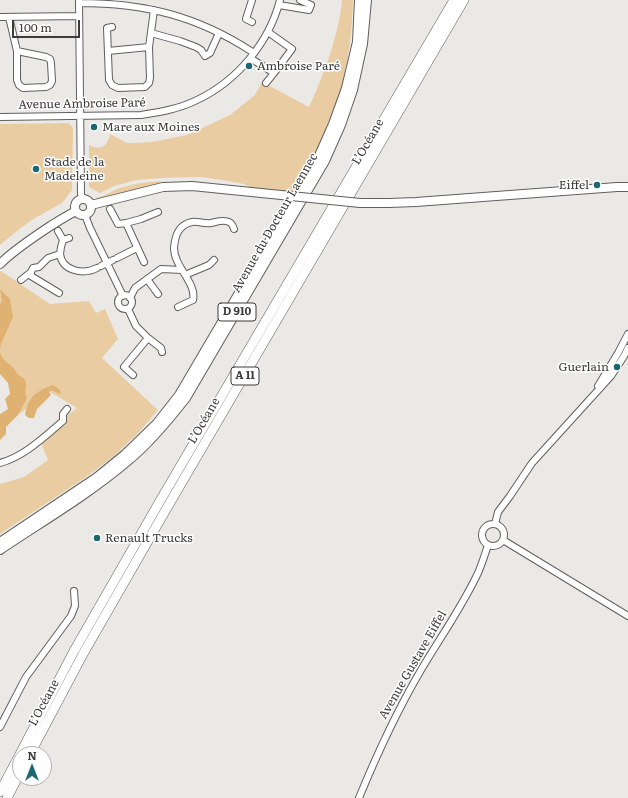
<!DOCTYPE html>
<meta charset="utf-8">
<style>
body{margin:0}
#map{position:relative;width:628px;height:798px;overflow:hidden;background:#ebe9e6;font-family:Literata,serif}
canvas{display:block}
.north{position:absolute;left:12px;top:746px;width:40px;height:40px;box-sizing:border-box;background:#fff;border:1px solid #b1b1b0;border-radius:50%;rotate:0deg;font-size:11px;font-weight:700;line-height:16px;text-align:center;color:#3b3b3a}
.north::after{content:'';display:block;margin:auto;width:14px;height:18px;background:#1c6870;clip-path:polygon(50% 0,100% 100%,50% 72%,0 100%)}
.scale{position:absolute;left:12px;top:20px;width:68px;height:18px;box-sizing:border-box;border:2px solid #3b3b3a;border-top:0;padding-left:5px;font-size:12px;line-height:14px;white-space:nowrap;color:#3b3b3a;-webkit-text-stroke:3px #fff;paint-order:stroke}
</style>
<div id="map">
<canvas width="628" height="798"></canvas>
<div class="north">N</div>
<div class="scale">100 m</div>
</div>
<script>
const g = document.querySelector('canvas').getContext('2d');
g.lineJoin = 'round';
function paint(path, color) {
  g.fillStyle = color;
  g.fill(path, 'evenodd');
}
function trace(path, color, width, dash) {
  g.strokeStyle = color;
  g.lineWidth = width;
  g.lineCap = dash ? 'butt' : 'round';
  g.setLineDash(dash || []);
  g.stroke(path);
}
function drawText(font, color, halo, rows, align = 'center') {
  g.font = font + ' Literata,serif';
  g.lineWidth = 3;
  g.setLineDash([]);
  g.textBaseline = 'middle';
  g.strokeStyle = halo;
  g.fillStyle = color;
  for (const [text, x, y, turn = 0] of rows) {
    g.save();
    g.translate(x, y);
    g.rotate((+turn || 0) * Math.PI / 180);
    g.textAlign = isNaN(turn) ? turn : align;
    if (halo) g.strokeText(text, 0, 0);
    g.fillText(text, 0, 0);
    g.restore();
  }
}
const green = new Path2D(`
 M 342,0 L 353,0 C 352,31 349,62 340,92 C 330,127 312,160 294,192 L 251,188 L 244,184 L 222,180 L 200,177 L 162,178 L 137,180 L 114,186 L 100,193 L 89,187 L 89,145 C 101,151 107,147 110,134 L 127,143 L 133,143 L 152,142 L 187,135 L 230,115 L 255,95 L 262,82 L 309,107 C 324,75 339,34 342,0 Z
 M 69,123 L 73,128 L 72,190 L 62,203 L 35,218 L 22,227 L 0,245 L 0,124 Z
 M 161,181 L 161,185 L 97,200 L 96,198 C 104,196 110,192 117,189 C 131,184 146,182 161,181 Z
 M 1,271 L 50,304 L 89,301 L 96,313 L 105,309 L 118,339 L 102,358 L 158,410 L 140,431 L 113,457 L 83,479 L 0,534 L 0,484 L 24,477 L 48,460 L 39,438 L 77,408 L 47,390 L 20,414 L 10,407 L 10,383 L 0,372 L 0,272 Z`);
const forest = new Path2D(`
 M 0,289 L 10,299 L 13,317 L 1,344 L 0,349 L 0,304 L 2,301 Z
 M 0,351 C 2,364 14,363 17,374 C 33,382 22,387 27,398 L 18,415 L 6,427 L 6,434 L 0,440 L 0,414 L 8,409 L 5,399 L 10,394 L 8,383 L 0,374 Z
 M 53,385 L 60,390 L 61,393 L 60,394 L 51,390 L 49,392 L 51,395 L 37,409 L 34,418 L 29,418 L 25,415 C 28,397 36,391 53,385 Z`);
const minor = new Path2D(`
 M 79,0 L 81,194 L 82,199
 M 79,3 C 145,3 198,16 254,53
 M 279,5 L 309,10 L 311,5 L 300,0
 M 0,17 L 79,16
 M 9,17 L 17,51 L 17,80 L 19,85 L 23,88 L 46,87 L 50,85 L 52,81 L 51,63 L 50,59 L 46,57 L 17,51
 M 252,22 L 246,19 L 252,0
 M 112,27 L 107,28 L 109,80 L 112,85 L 118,88 L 145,87 L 149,83 L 150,78 L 149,47 L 154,10
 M 151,33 L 180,41 L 196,47 L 201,50 L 205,56 L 210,53 L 219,33
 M 108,51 L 149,47
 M 250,58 L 274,73 L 292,49 L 268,32
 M 266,83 L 274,73
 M 0,117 L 141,115 C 160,112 179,109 197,100 C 237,81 269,43 280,0
 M 110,209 L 118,224 L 126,223
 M 85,215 L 90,228 L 123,296
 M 58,231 L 63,240
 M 60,254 L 61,247 L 63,240 L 69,238
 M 117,258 L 137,248
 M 144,262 L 126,223 L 141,219 L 158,212
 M 101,266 L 113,260
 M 185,275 L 209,265 L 214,260
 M 147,279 L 155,290 L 158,294
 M 21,280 L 31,272
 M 59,293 L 31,276 L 31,272 L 33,268 L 39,267 L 48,258 L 60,254 C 62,271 83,275 97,268
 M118 302a7 7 0 1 1 14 0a7 7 0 1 1-14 0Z
 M 130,298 L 135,288 L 161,269 L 182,270
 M 178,307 L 193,300 C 197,283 174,267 174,248 C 175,236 178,225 192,222 C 198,221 204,224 211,223 C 216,222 224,219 229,222 C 232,223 233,226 234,229
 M 128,309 L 136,326 L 148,338 L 161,348 L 162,352
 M 133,375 L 124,367 L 148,338
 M 598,386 L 618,353 L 628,334
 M 0,463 C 25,456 44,437 63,421 L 63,414 L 67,409
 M482 535a11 11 0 1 1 22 0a11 11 0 1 1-22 0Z
 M 495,524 L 498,512 L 510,496 L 532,463 L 611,376 L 624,356 L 628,348
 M 503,540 L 628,616
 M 0,727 L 26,677 L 71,616 L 75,606 L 74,591
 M 359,798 C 377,754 397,711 421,670 C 440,638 462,607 478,573 C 482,564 485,554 488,545`);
const major = new Path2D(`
 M75 207a8 8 0 1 1 16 0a8 8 0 1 1-16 0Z
 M 360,203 L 389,203 L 416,202 L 617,187 L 628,187
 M 91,205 L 163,187 L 192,186 L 291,196
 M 0,264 C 15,249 34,237 52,225 C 60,220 68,215 76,211
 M 0,542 L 97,477 L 124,455 L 157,423 L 179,395 L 317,160 L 333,124 L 346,88 L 357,42 L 359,0
 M 0,550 C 43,521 88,495 128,461 C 150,443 168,421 186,398 L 325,161 L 341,125 L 353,90 L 363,44 L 367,0`);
const highway = new Path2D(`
 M 20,754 L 74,651 L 160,501 L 454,0
 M 30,754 L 83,654 L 168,506 L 464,0
 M 0,792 L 20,754
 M 7,798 L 20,773`);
const majorBridge = new Path2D(`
 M 291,196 L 360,203`);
const markers = [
 [249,66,4,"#1c6870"],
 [94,127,4,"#1c6870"],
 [36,169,4,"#1c6870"],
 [597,185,4,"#1c6870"],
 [617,367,4,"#1c6870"],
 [97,538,4,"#1c6870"]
];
const shields = [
 [237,312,38],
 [245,376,28]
];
const shieldNames = [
 ["D 910",237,312],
 ["A 11",245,376]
];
const poiNames = [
 ["Ambroise Paré",257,66],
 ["Mare aux Moines",102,127],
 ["Stade de la",44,162],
 ["Madeleine",44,176],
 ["Eiffel",589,185,"right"],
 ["Guerlain",609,367,"right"],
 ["Renault Trucks",105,538]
];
const streetNames = [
 ["Avenue Ambroise Paré",82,104,-1],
 ["L’Océane",368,142,-60],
 ["Avenue du Docteur Laennec",275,223,-60],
 ["L’Océane",204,421,-60],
 ["Avenue Gustave Eiffel",413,665,-60],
 ["L’Océane",44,703,-62]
];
paint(green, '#eacca3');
paint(forest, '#dfb272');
trace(minor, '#615f5d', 8);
trace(major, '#615f5d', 10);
trace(highway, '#615f5d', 10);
trace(minor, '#fff', 6);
trace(major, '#fff', 8);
trace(highway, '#fff', 9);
trace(majorBridge, '#615f5d', 10, []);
trace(majorBridge, '#fff', 8);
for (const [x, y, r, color] of markers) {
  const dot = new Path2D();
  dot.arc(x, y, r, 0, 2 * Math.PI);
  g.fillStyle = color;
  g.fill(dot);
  trace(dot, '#fff', 1.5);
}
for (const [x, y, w] of shields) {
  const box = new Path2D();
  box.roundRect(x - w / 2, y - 9, w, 18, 3);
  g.fillStyle = '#fff';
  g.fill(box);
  trace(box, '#3b3b3a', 1);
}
drawText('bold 11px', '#3b3b3a', null, shieldNames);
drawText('12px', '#3b3b3a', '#fff', poiNames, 'left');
drawText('12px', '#3b3b3a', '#fff', streetNames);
</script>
